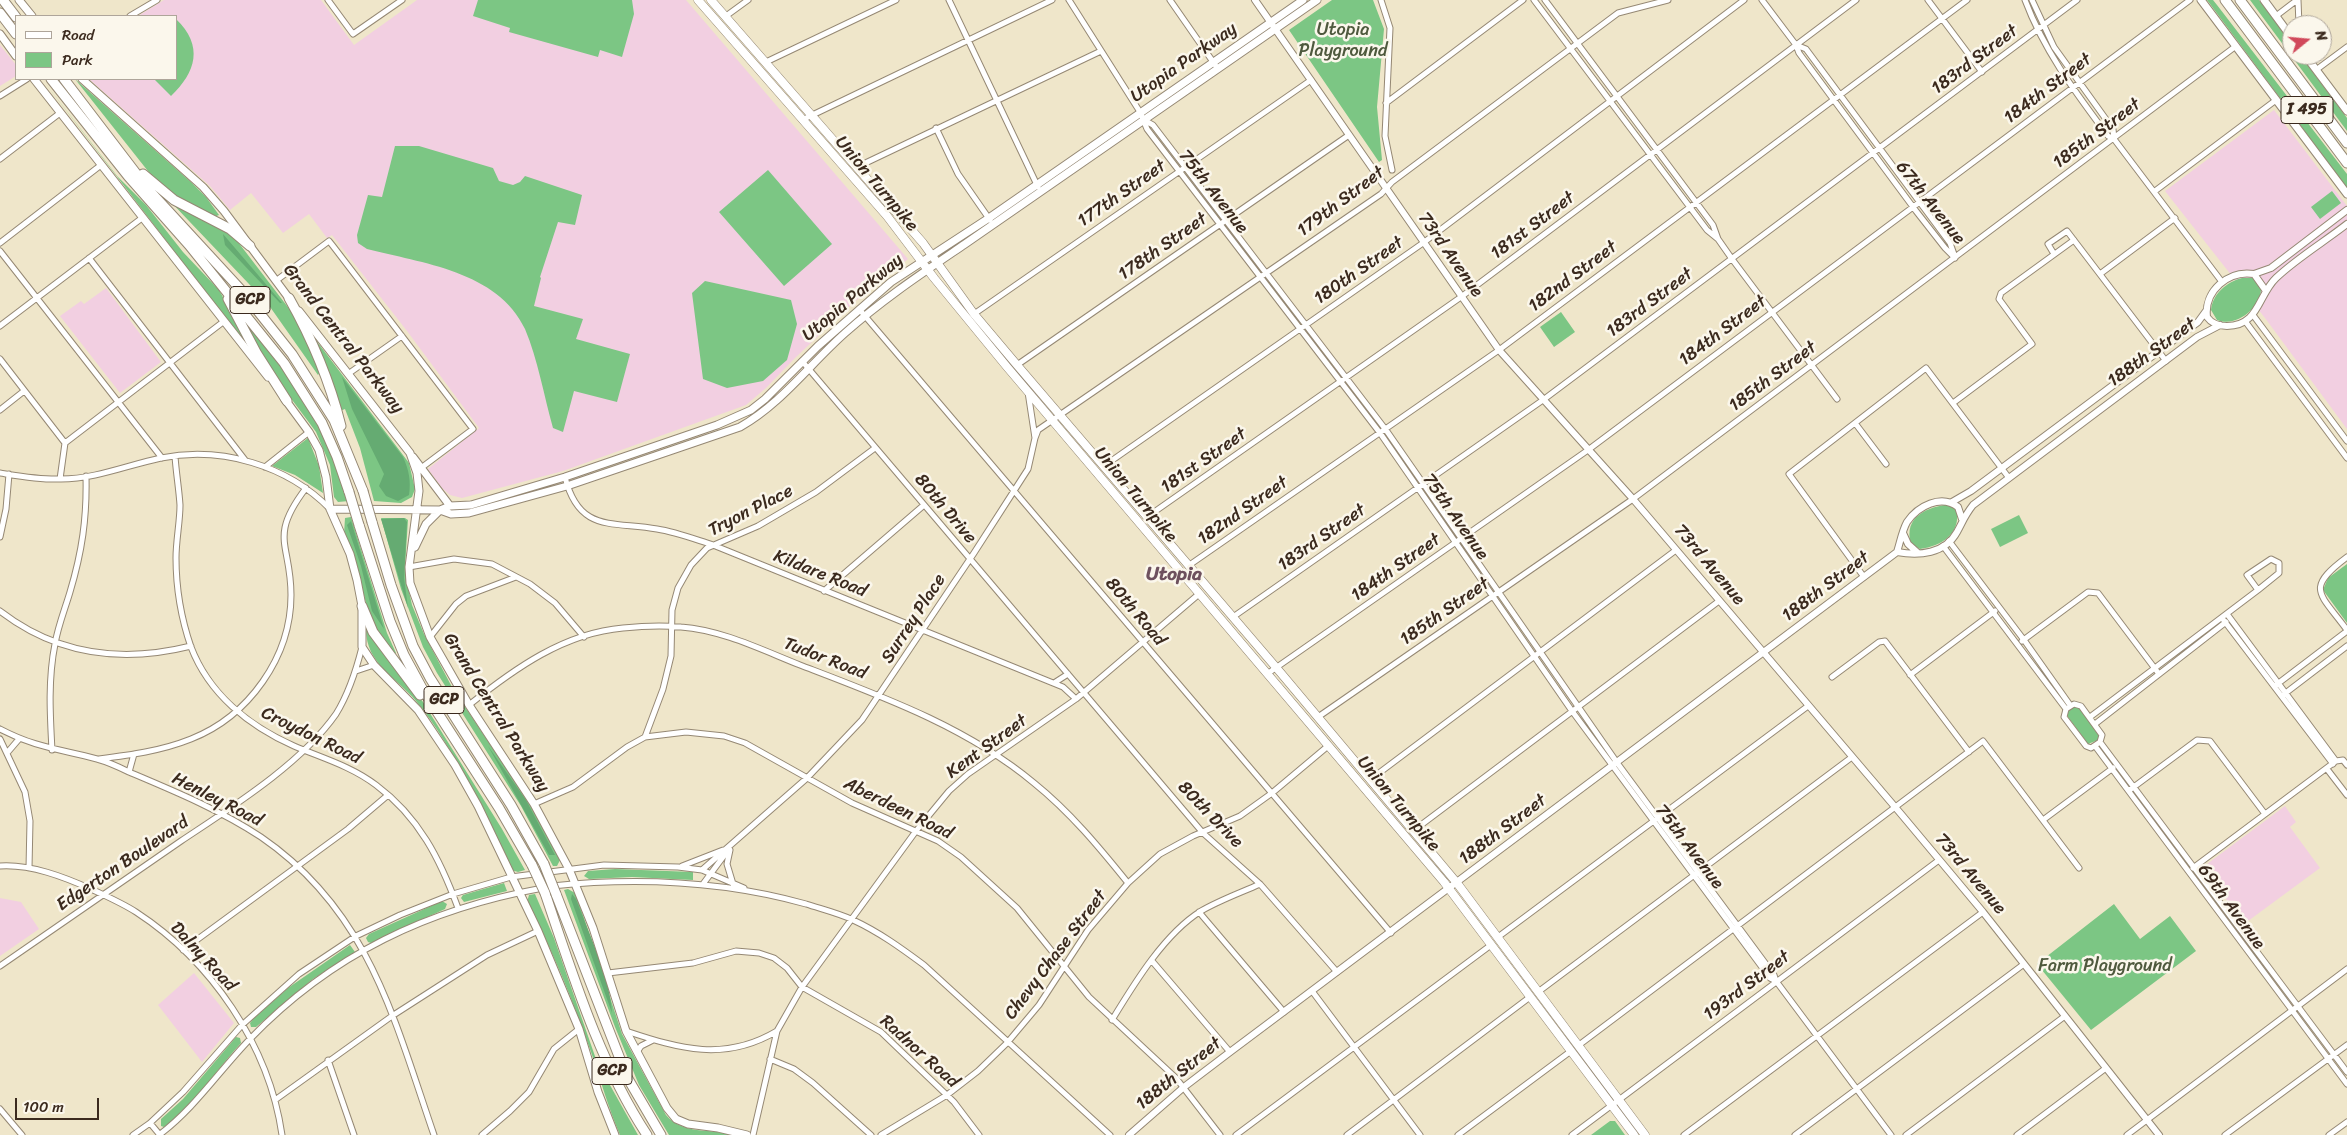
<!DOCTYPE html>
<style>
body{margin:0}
#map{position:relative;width:2347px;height:1135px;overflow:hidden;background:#efe6ca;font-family:Sriracha,sans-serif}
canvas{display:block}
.legend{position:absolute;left:15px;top:15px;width:162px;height:65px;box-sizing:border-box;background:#fbf7ec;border:1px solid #aea59a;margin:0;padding:6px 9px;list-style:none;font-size:15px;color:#3b2a1e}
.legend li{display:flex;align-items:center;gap:10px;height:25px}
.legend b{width:25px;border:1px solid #aea59a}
.north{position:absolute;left:2282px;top:15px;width:50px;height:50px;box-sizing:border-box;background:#fbf7ec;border:1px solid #aea59a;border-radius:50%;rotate:73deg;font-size:14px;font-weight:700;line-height:20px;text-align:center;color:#3b2a1e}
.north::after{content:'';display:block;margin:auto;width:18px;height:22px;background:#d1495b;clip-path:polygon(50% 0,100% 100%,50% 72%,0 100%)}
.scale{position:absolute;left:15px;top:1098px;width:84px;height:22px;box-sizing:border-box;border:2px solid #3b2a1e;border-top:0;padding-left:6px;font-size:15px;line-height:18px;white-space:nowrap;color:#3b2a1e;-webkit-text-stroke:4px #fbf7ec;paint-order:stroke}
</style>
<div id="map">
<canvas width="2347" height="1135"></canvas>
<ul class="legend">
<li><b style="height:6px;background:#fff"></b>Road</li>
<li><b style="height:14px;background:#7cc684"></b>Park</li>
</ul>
<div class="north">N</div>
<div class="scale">100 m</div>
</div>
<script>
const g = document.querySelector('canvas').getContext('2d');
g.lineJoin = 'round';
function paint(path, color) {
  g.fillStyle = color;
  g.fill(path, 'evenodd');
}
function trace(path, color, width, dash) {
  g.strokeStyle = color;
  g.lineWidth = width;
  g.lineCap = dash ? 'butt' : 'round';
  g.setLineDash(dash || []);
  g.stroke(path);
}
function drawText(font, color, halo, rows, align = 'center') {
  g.font = font + ' Sriracha,sans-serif';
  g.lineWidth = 5;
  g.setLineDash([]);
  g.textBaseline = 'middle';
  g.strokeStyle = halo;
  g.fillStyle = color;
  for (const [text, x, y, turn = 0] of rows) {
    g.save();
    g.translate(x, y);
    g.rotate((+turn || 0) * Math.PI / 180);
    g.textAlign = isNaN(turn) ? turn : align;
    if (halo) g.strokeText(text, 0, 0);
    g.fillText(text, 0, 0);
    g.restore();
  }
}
const built = new Path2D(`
 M 164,0 L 321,0 L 354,45 L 417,0 L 686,0 L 908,259 L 853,303 L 795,358 L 766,388 L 746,405 L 563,471 L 462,498 L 450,495 L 442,488 L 428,469 L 479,428 L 407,331 L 332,235 L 327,238 L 309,214 L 283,233 L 251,193 L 230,210 L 210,186 L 89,79 L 176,79 L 176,16 L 138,16 Z
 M 0,45 L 16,65 L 16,76 L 0,86 Z
 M 2274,110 L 2347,206 L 2347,429 L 2265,318 L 2165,191 Z
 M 106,288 L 161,362 L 120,393 L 60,316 L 81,301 L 84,304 Z
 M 2285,806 L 2296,822 L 2290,827 L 2320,868 L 2244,924 L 2203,867 Z
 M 0,898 L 21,902 L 39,929 L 0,956 Z
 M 194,973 L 234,1023 L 202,1062 L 158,1005 Z`);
const green = new Path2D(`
 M 478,0 L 632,0 L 634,14 L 622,57 L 600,50 L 598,57 L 509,32 L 510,28 L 473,16 Z
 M 1332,0 L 1373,0 L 1384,29 L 1377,107 L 1382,160 L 1379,162 L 1289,30 Z
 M 2207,0 L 2213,0 L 2217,5 L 2347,174 L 2347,188 Z
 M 2250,0 L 2259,0 L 2292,44 L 2292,55 L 2300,55 L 2347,118 L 2347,131 Z
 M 176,19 C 204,46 196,72 171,96 L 154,79 L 176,79 Z
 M 42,79 L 117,176 L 146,205 L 183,252 L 219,290 L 260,363 Z
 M 75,79 L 192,183 L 206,197 L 219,215 L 214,217 L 181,201 L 159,185 Z
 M 395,146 L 419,146 L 493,168 L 499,181 L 513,185 L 520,182 L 525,176 L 582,195 L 575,225 L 558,222 L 540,277 L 541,278 L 534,306 L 583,319 L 576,339 L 630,354 L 617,402 L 574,391 L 563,432 L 553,428 C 544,396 538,360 525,329 C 498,271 421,263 367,249 L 358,243 L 357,235 L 368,195 L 382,197 Z
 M 768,170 L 832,244 L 784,286 L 719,212 Z
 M 2332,191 L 2341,203 L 2320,219 L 2311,207 Z
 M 169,200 L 228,231 L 238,242 L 297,319 L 320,372 L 318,375 L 268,304 Z
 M 2242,278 L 2255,278 L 2261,286 C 2263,307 2236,328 2217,320 L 2211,310 C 2213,293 2227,282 2242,278 Z
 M 705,281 L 791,300 L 797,324 L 787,360 L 763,381 L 727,388 L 703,379 L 692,293 Z
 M 1561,312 L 1575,332 L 1554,347 L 1540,327 Z
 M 247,322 C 279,357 313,405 332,450 C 339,466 344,484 349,501 L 338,502 L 334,497 L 330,465 L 316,432 L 272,373 L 245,323 Z
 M 309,331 L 409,463 L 415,489 L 412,497 L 401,503 L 374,501 L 360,448 L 345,409 L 340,411 Z
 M 308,438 L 319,466 L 323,493 L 295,475 L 272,466 Z
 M 1950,504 L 1957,511 C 1960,534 1942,546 1920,549 L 1911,544 C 1903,516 1928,507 1950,504 Z
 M 2019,515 L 2028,533 L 2000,547 L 1991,529 Z
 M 351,517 L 387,633 L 396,653 L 393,656 L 380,639 L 368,611 L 357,568 L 344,534 L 345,518 Z
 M 381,518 L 405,518 L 408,520 L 405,567 L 407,582 L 412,605 L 424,634 L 453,689 L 527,799 L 560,860 L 557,866 L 553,866 L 521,806 L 437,673 L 423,647 L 401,589 Z
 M 2347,564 L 2347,623 L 2323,590 L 2328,578 Z
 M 366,629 L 370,631 L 423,702 L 502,829 L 525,870 L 518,872 L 511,870 C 482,814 457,751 416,701 C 396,677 366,664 366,629 Z
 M 2074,707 L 2080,708 L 2099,733 L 2098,740 L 2088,744 L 2068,717 L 2068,711 Z
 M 615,869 L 693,872 L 693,880 L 632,877 L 589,879 L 584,876 L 588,871 Z
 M 504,883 L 507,891 L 464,902 L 461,898 L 463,895 Z
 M 568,889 L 575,893 L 581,909 L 622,1034 L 666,1115 C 683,1135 709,1128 733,1135 L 669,1135 L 639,1085 L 615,1027 L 564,890 Z
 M 535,894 L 554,938 L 597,1062 L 638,1135 L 620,1135 C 608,1108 601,1080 591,1052 C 573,1001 552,949 527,902 L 529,895 Z
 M 442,901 L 447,904 L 445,909 L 371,943 L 368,942 L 366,938 L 369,934 Z
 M 2114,904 L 2140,939 L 2170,916 L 2196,951 L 2091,1030 L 2037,964 Z
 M 350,945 L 355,952 L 313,979 L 256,1027 L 251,1027 L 250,1023 L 254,1018 L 288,988 Z
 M 236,1037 L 240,1038 L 241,1043 C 216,1070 195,1105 164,1127 L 161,1126 L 161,1119 L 183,1099 Z
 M 1610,1121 L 1615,1121 L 1625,1135 L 1591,1135 Z`);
const forest = new Path2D(`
 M 223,234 L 282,303 L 280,303 L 225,245 Z
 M 342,377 L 403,457 C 409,470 411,481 409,495 L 398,501 L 386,496 L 379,486 L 384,474 L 352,409 Z
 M 404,518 L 407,522 L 404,578 L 408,608 L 381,519 Z
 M 351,521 L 384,629 L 372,611 L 361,566 L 347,525 Z
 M 488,746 L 526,800 L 555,855 L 549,855 Z
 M 572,894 L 576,899 C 588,931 611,980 612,1013 L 571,899 Z`);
const minor = new Path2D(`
 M 328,0 L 353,34 L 402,0
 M 949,0 L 1038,187
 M 1069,0 L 1140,112 L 1147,129 L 1380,433 L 1572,711 L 1770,978 L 1776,981
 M 1170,0 L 1218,69
 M 1381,0 L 1390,28 L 1385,136 L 1392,170
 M 1534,0 L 1707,230 L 1718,239
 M 1545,0 L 1713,225 L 1718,239 L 1732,259 L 1837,399
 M 1762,0 L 1796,45 L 1799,53 L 1916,211 L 1945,248 L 1955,258
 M 1928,0 L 1982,72
 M 2025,0 C 2044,51 2076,93 2108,136 L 2114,139 L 2222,282
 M 2032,0 L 2054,47 L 2113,129 L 2114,139
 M 2298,0 L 2299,25
 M 130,16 L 157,0
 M 726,16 L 748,0
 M 2276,16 L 2297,0
 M 1796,45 L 1806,49 L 1950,243 L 1955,257
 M 766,62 L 896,0
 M 2316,70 L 2347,47
 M 0,96 L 27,79
 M 1386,103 L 1523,0
 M 802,120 L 1052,0
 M 1144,120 L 1153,125 L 1386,430 L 1618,764 L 1774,975 L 1776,981 L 1891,1135
 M 936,128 L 958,174 L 990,220
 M 0,159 L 60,113
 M 857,167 L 1101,51
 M 2155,191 L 2276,100
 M 0,243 L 101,165
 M 0,251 L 162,458
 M 2054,254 L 2048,244 L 2067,231 L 2166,361
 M 89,258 L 245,460
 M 2100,274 L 2175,218
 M 277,280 L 329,241 L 333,246 L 473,429 L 421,468
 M 859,309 L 1391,933
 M 974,314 L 1311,80
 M 2253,315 L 2347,441
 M 2245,321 L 2347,458
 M 0,326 L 142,218
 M 0,359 L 65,443
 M 802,361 L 1203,833 L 1260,884 L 1337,972
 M 1017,365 L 1349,135
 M 348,374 L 402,336
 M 1953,403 L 2032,344 L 1999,299 L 2001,293 L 2074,240
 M 0,410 L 24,391
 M 1855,423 L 1886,464
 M 1035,438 L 1038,430 L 1381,194 L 1392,182 L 1618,13 L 1668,0
 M 175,456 C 176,472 179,489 180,505 C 180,522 176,540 176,558 C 176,587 181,618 191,647 C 209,694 249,726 294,746 C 322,758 351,766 376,785 C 419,817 440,859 458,908
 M 1104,466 L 1423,243 L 1744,0
 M 265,467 L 309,432
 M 0,473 C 19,476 41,480 61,479 C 95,479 128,465 161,458 C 221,446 287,465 330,509
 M 565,477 C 579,533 612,521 657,529 C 676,532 694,539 713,545 L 1063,687 L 1076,699
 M 60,479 L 65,443 L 223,322
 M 1147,517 L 1461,297 L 1856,0
 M 0,537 L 6,509 L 9,474
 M 1949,541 L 2024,640 L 2070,705
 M 1943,546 L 2066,709
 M 2347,557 C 2304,589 2320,593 2347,630
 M 2271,559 L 2279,563 L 2279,573 L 2258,590 L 2247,575 Z
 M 1188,566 L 1499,350 L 1967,0
 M 409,567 L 454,559 L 492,564 L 530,584 L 555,603 L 584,637
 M 1864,577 L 1789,474 L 1926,368 L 2009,478
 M 824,591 L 924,505
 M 0,611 C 57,655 123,663 191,646
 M 2227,614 L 2336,761
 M 1233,617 L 1543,400 L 2077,0
 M 2222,618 L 2333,764
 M 430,637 L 456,604 L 466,596 L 516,577
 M 2022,641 L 2088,592 L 2098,593 L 2159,674
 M 356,671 L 374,665
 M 1267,674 L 1588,450 L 2190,0
 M 1910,675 L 1995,611
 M 1832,677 L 1879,642 L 1885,641 L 1969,752
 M 1054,683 L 1068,674
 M 2276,685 L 2347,631
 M 2283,695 L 2347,646
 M 2074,704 L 2081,706 L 2102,735 L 2100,742 L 2091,748 L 2086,746 L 2064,717 L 2066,709 Z
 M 469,705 C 514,669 564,633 623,628 C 642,626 662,625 681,627 C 722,630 762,650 800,665 C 881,696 967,727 1034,783 C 1070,812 1099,847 1128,883
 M 1318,717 L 1633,499 L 2236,46
 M 2090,717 L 2258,590
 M 2095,724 L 2226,622
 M 0,729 C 36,748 60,749 97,759 C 108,762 119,767 129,772 C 174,791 220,810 261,837 C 369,911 394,1019 434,1135
 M 645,737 L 663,689 L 671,656 L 672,610 L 678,588 L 691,565 L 707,548 L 758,526 L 816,492 L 875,448
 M 0,739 L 25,792 L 30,821 L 29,868
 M 2100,742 L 2347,1072
 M 2095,746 L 2347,1084
 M 52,750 C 50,714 48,679 55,644 C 58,626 65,609 70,592 C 82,552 87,518 86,476
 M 7,753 L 19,739
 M 99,759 C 130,755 161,751 191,739 C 249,716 291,657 291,595 C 291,543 268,538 306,488
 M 2336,761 L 2343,760 L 2347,765
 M 2327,769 L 2347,795
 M 129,772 L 134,754
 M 1371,779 L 1676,550
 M 2131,789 L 2197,740 L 2210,741 L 2265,814
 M 534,804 L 573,787 L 627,747 L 645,737 L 686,732 L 724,736 L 745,743 L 852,803 L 938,841 L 961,857 L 1017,908 L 1089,997 L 1176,1078 L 1220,1135
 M 2043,820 L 2113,768
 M 1413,831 L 1719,601
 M 730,850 L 727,864 L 733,884
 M 0,866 C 31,864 64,877 91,889 C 106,896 122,903 136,912 C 211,961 269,1045 282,1135
 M 682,866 L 723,850
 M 2193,868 L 2336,761
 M 702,870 L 807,778 L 862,720 L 974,553 L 1028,469 L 1035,438 L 1028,392
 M 703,884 L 726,853
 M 552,886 C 637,877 723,881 806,904 C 821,909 838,913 853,920 C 879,932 901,948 924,965 L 1110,1135
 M 1199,912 L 1284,1012
 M 1498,937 L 1808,706
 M 183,950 L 348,829 L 388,795
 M 1152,961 L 1230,1052
 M 0,966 C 60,924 121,883 181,841 C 232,807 301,764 336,714 C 349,693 356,671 362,647
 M 608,973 L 693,963 L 736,951 L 759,953 L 774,958 L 787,968 L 802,987 L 881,1032 L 954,1102 L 979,1135
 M 1312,991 L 1420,1135
 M 1538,992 L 1852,757
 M 1112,1020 C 1134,984 1164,934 1201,911 C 1220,900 1240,893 1260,884
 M 626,1031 C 680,1049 725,1062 777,1031
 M 1579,1045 L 1983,741 L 2079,868
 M 637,1052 L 641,1046 L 653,1040
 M 770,1059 L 794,1069 L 813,1083 L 871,1135
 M 328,1060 L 354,1135
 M 275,1100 L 392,1016 L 487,955 L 538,931
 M 0,1109 L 22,1135
 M 150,1123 L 160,1135
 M 133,1135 L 150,1123 L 183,1092 L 242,1025 L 299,974 L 356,936 L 400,915 L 453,894 L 511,877 L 604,865 L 678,867 L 702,870 L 744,888
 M 159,1135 C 195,1108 219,1071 250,1039 C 332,954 428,909 543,888
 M 482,1135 L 510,1111 L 529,1092 L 554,1049 L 579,1029
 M 753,1135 L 777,1031 L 802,987 L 916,831 L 949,791 L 968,774 L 1076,699 L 1199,594
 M 881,1135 L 947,1095 L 978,1071 L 1007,1043 L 1039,1005 L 1088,930 L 1128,883 L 1160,854 L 1193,836 L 1240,816 L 1272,793 L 1328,746
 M 1236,1135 L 1491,945
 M 1347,1135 L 1530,997
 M 1458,1135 L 1571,1051
 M 1572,1135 L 1939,860
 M 1684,1135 L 1983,912
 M 1795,1135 L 2024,964
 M 1906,1135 L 2065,1016
 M 2017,1135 L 2106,1068
 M 2127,1135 L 2347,969
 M 2225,1135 L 2347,1045
 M 2329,1135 L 2347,1122`);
const tertiary = new Path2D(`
 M 1255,0 L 1499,350 L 1633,499 L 1901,814 L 1983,912 L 2159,1135
 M 2254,274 L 2271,268 L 2347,210
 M 2266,291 L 2254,274 C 2228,270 2204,291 2207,317 C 2212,324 2218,326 2227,326 C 2259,326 2258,295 2276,278 C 2297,258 2324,242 2347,224
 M 1952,502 L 1971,491 L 2198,322 L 2206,311
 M 1903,533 L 1908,544 L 1918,553
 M 1897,552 C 1919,556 1945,554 1957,532 C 1963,521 1965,515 1973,505 L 2197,337 L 2220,325
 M 1129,1135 L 1184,1087 L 1230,1052 L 1897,552 C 1900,543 1902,531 1907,522 C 1918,506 1941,494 1958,507 L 1962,519`);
const secondary = new Path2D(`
 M 19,0 L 32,16
 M 2201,0 L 2347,194
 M 2264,0 L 2292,38
 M 0,34 L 16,56
 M 2305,55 L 2347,111
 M 34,79 L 268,377
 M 82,79 L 203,187 L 224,211 L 291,301
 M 299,311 L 410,453 L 417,473 L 419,491 L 409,567 L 410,583 L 430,637 L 469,705 L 534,804 L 569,869 L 593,928 L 626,1031 L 667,1108 L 676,1119 L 688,1124 L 718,1128 L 747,1135
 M 284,398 L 309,432 L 319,450 L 326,477 L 330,509 L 350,554 L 357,580 L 362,606 L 362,647 L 374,665 L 418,710 L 455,765 L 478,806 L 538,931 L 579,1029 L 598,1092 L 615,1135
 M 413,457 L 450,506
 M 330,509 L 440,510 L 451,514 L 469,513 L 567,486 L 740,427 C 781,404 810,364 845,333 C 883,299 924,272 965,244 L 1317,0
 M 415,547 L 426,524 L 440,510 L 450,506 L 471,505 L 565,477 L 717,425 L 751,410 L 765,399 L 818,346 L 891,282 L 989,218 L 1303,0`);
const primary = new Path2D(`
 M 698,0 L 887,216 L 934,278 L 1007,367 L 1444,882 L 1634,1135
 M 711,0 L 923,243 L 974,314 L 1017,365 L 1280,672 L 1457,883 L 1645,1135`);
const motorway = new Path2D(`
 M 3,0 L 16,17
 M 2225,0 L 2347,163
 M 2240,0 L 2347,143
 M 0,13 L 16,34
 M 51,79 L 128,176 L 189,245 L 284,363 L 322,423 L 337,457 L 349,492
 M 64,79 L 148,189 L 242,291 L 292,354 L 334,420 L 363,491
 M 143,174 L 174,200 L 230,229 L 250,246
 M 289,298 C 311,337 330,382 341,426
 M 228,299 L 257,354 L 287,401
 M 372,522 L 391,585 L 413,646 L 430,678 L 511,805 L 544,864
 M 359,525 L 390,621 L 404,655 L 423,690 L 499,808 L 532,865
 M 362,606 L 373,632 L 420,695
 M 545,893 C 573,975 599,1062 647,1135
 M 556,894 L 627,1077 L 661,1135`);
const motorwayBridge = new Path2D(`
 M 363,491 L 372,522
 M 349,492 L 359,525
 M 544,864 L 556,894
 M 532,865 L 545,893`);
const shields = [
 [2307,110,52],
 [250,300,40],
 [444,700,40],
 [612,1071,40]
];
const shieldNames = [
 ["I 495",2307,110],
 ["GCP",250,300],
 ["GCP",444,700],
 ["GCP",612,1071]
];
const parkNames = [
 ["Utopia",1343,30],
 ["Playground",1343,51],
 ["Farm Playground",2105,966]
];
const streetNames = [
 ["183rd Street",1975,60,-37],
 ["Utopia Parkway",1184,63,-35],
 ["184th Street",2048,89,-37],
 ["185th Street",2097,134,-37],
 ["Union Turnpike",876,184,50],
 ["75th Avenue",1213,192,52],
 ["177th Street",1122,194,-35],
 ["179th Street",1341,202,-37],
 ["67th Avenue",1930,203,52],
 ["181st Street",1533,226,-37],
 ["178th Street",1163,247,-35],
 ["73rd Avenue",1450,255,55],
 ["180th Street",1359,271,-35],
 ["182nd Street",1573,277,-37],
 ["Utopia Parkway",853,298,-40],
 ["183rd Street",1650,303,-37],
 ["184th Street",1723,331,-37],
 ["Grand Central Parkway",343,339,52],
 ["188th Street",2152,353,-36],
 ["185th Street",1773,377,-37],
 ["181st Street",1204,461,-35],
 ["Union Turnpike",1135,495,50],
 ["80th Drive",945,509,50],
 ["Tryon Place",751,511,-27],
 ["182nd Street",1243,511,-35],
 ["75th Avenue",1455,517,55],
 ["183rd Street",1322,538,-35],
 ["73rd Avenue",1709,565,50],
 ["184th Street",1396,568,-35],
 ["Kildare Road",820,574,22],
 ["188th Street",1826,587,-37],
 ["80th Road",1135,612,50],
 ["185th Street",1445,612,-35],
 ["Surrey Place",914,619,-57],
 ["Tudor Road",825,659,21],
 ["Grand Central Parkway",496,713,58],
 ["Croydon Road",311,736,26],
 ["Kent Street",987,747,-36],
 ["Henley Road",217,800,27],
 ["Union Turnpike",1398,804,50],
 ["Aberdeen Road",898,809,26],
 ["80th Drive",1210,815,46],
 ["188th Street",1503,830,-37],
 ["75th Avenue",1689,847,53],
 ["Edgerton Boulevard",123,864,-34],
 ["73rd Avenue",1970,874,50],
 ["69th Avenue",2231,907,54],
 ["Chevy Chase Street",1056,955,-53],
 ["Dalny Road",203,957,47],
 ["193rd Street",1747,986,-37],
 ["Radnor Road",919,1052,42],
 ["188th Street",1179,1074,-39]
];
const neighbourhoodNames = [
 ["Utopia",1174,575]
];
paint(built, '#f2cfe1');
paint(green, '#7cc684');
paint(forest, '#65ab72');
trace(minor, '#958874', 7);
trace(tertiary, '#958874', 8);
trace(secondary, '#958874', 9);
trace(primary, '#958874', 9);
trace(motorway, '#958874', 11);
trace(minor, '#fff', 5);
trace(tertiary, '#fff', 6);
trace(secondary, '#fff', 7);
trace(primary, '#fff', 8);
trace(motorway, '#fff', 9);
trace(motorwayBridge, '#958874', 11, []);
trace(motorwayBridge, '#fff', 9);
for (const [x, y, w] of shields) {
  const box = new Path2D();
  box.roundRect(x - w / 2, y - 13.5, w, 27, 4);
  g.fillStyle = '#fbf7ec';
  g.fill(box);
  trace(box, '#3b2a1e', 1);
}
drawText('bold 16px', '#3b2a1e', null, shieldNames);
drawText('18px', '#4e593d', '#fbf7ec', parkNames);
drawText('18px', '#3b2a1e', '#fbf7ec', streetNames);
drawText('bold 19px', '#6e515e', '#fbf7ec', neighbourhoodNames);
</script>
